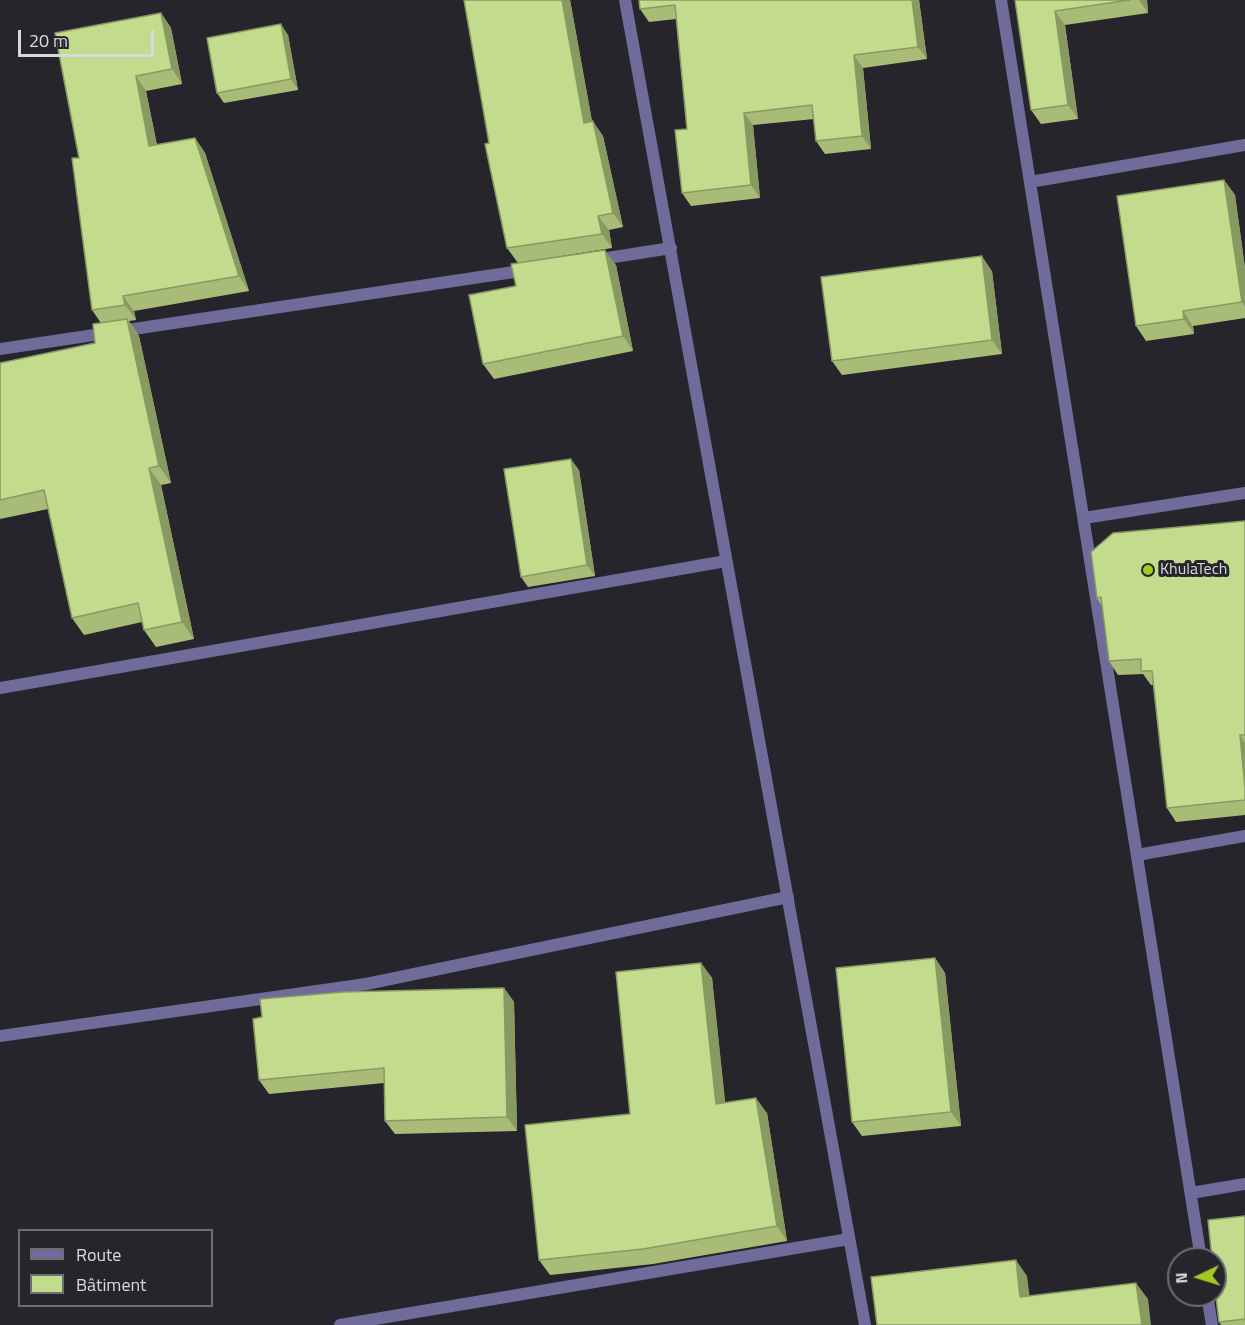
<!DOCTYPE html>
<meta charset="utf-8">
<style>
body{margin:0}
#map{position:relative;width:1245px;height:1325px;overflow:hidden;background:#26252c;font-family:"Titillium Web",sans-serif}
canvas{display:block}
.legend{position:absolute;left:18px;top:1229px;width:195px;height:78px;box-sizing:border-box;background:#26252c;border:2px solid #6e6d73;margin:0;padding:8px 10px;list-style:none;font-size:18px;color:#d9d9dd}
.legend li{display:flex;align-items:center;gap:12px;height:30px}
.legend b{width:30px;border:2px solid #6e6d73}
.north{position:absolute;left:1167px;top:1247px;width:60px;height:60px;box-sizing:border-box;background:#26252c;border:2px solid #6e6d73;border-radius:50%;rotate:266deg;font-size:16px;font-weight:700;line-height:24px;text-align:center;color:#d9d9dd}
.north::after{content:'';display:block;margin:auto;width:21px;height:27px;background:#a4c825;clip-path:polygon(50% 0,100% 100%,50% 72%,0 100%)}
.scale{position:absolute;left:18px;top:30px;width:136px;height:27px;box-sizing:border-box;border:3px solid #d9d9dd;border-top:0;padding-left:8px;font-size:18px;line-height:21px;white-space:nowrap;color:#d9d9dd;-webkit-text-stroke:4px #26252c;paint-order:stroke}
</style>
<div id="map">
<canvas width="1245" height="1325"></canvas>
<ul class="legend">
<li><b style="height:8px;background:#6f6b9b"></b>Route</li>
<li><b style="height:16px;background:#c3db8c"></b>Bâtiment</li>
</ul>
<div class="north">N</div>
<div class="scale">20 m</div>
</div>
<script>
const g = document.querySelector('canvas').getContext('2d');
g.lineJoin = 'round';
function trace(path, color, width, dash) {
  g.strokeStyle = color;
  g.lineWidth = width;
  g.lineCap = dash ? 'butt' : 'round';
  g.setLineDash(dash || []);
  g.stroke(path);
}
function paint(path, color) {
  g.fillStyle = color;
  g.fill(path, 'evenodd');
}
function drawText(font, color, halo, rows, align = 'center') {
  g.font = font + ' "Titillium Web",sans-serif';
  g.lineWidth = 6;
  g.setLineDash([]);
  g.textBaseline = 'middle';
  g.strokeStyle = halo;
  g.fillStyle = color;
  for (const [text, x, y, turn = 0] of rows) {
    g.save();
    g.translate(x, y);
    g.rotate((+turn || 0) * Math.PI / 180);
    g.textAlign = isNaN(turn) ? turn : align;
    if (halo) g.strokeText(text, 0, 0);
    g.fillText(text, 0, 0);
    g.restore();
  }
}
const minor = new Path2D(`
 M 625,0 L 865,1325
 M 1001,0 L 1201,1259
 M 1030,182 L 1245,145
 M 595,260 L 671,248
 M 0,349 L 527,270
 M 1084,518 L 1245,493
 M 0,688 L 726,561
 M 1137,855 L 1245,836
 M 0,1036 L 366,984 L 788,897
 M 1191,1193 L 1245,1184
 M 1207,1295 L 1212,1325
 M 340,1325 L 849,1239`);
const wall = new Path2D(`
 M 570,0 L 592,121 L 603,136 L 623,227 L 609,230 L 612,248 L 518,263 L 507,248 L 489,143 Z
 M 639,0 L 919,0 L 927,59 L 863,68 L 871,149 L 825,154 L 816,141 L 814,119 L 753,125 L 760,198 L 691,206 L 682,193 L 687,129 L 676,19 L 649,22 L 640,9 Z
 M 1015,0 L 1147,0 L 1148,13 L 1065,25 L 1078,119 L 1041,124 L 1031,110 Z
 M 161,13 L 171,28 L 182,84 L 146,91 L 157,145 L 195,138 L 205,153 L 249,291 L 134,311 L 136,320 L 129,321 L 139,336 L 171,483 L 161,485 L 194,639 L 156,647 L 144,630 L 142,622 L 84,635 L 72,618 L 48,509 L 0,519 L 0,363 L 95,343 L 101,323 L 92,310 L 79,158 Z
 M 288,35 L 298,90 L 224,103 L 217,93 Z
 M 1224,180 L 1235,195 L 1245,268 L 1245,318 L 1193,326 L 1194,334 L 1146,341 L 1136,326 Z
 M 616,265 L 633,351 L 494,379 L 483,364 Z
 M 992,271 L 1002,354 L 842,375 L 832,361 Z
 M 579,470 L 595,576 L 528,587 L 521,577 Z
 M 1245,521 L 1245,815 L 1176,822 L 1167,808 L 1153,685 L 1151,685 L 1143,674 L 1118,675 L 1109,661 L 1102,606 L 1097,598 Z
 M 935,958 L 945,973 L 961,1126 L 862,1136 L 852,1122 Z
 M 701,963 L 712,978 L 725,1103 L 767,1113 L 787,1241 L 653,1264 L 550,1275 L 539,1260 L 630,1114 Z
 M 504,988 L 514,1002 L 517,1131 L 395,1134 L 385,1121 L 384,1083 L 269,1094 L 259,1080 Z
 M 1245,1216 L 1245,1325 L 1221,1325 L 1219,1322 Z`);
const shadedWall = new Path2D(`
 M 562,0 L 570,0 L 595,138 L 584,123 Z
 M 912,0 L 919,0 L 927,59 L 918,47 Z
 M 1139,0 L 1147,0 L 1148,13 Z
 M 1055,11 L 1065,25 L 1078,119 L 1068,105 Z
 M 161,13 L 171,28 L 182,84 L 172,69 Z
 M 281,24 L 288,35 L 298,90 L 291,79 Z
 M 854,55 L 863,68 L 871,149 L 862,136 Z
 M 136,76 L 146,91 L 160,161 L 149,146 Z
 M 744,113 L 753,125 L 760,198 L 751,185 Z
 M 593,121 L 603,136 L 623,227 L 613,213 Z
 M 195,138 L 205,153 L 249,291 L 239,276 Z
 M 1224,180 L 1235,195 L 1245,268 L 1245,307 L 1242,302 Z
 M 598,216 L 609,230 L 612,248 L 602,234 Z
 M 605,250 L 616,265 L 633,351 L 623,336 Z
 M 982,256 L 992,271 L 1002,354 L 992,340 Z
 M 123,296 L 134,311 L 136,320 L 125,305 Z
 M 1183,311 L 1193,326 L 1194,334 L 1184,319 Z
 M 127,319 L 139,336 L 171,483 L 159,466 Z
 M 571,459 L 579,470 L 595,576 L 587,565 Z
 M 149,468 L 161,485 L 194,639 L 182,622 Z
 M 1240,735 L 1245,743 L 1245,788 Z
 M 935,958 L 945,973 L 961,1126 L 951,1112 Z
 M 701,963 L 712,978 L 727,1119 L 716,1104 Z
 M 504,988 L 514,1002 L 517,1131 L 507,1117 Z
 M 756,1098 L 767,1113 L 787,1241 L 777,1226 Z
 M 1016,1260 L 1027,1276 L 1032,1314 L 1020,1297 Z
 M 1136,1283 L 1148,1299 L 1151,1325 L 1142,1325 Z`);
const building = new Path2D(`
 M 464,0 L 562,0 L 584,123 L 593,121 L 613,213 L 598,216 L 602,234 L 507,248 L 485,144 L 489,143 Z
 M 639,0 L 912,0 L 918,47 L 854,55 L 862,136 L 816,141 L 812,105 L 744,113 L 751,185 L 682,193 L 675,130 L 687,129 L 675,5 L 640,9 Z
 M 1015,0 L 1130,0 L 1055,11 L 1068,105 L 1031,110 Z
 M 161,13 L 172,69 L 136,76 L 149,146 L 195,138 L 239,276 L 123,296 L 125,305 L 92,310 L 72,158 L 79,158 L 55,33 Z
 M 281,24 L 291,79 L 217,93 L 207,38 Z
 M 1224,180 L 1242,302 L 1183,311 L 1184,319 L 1136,326 L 1117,196 Z
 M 605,250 L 623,336 L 483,364 L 469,295 L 516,286 L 511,264 Z
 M 982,256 L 992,340 L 832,361 L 821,277 Z
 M 127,319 L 159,466 L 149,468 L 182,622 L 144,630 L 138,603 L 72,618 L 44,490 L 0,500 L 0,363 L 95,343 L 93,324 Z
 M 571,459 L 587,565 L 521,577 L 504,469 Z
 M 1245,521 L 1245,735 L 1240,735 L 1245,788 L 1245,800 L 1167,808 L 1152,671 L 1141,671 L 1141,659 L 1109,661 L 1101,597 L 1097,598 L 1091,552 L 1113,533 Z
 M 935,958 L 951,1112 L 852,1122 L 836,968 Z
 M 701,963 L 716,1104 L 756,1098 L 777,1226 L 643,1249 L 539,1260 L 525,1125 L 630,1114 L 616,972 Z
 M 504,988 L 507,1117 L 385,1121 L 384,1068 L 259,1080 L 253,1019 L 262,1017 L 260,999 L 343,992 Z
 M 1245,1216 L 1245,1321 L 1245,1319 L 1219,1322 L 1215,1289 L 1215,1259 L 1212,1259 L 1208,1220 Z
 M 1016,1260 L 1020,1297 L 1136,1283 L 1142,1325 L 877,1325 L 871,1277 Z`);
const markers = [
 [1148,570,6,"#a4c825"]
];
const poiNames = [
 ["KhulaTech",1160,570]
];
trace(minor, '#6f6b9b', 12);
paint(wall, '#a8bc78');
paint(shadedWall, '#889962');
paint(building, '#c3db8c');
trace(building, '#889962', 1.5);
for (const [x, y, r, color] of markers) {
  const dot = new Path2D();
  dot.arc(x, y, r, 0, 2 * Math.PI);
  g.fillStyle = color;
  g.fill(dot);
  trace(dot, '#26252c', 2);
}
drawText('16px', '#d9d9dd', '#26252c', poiNames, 'left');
</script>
